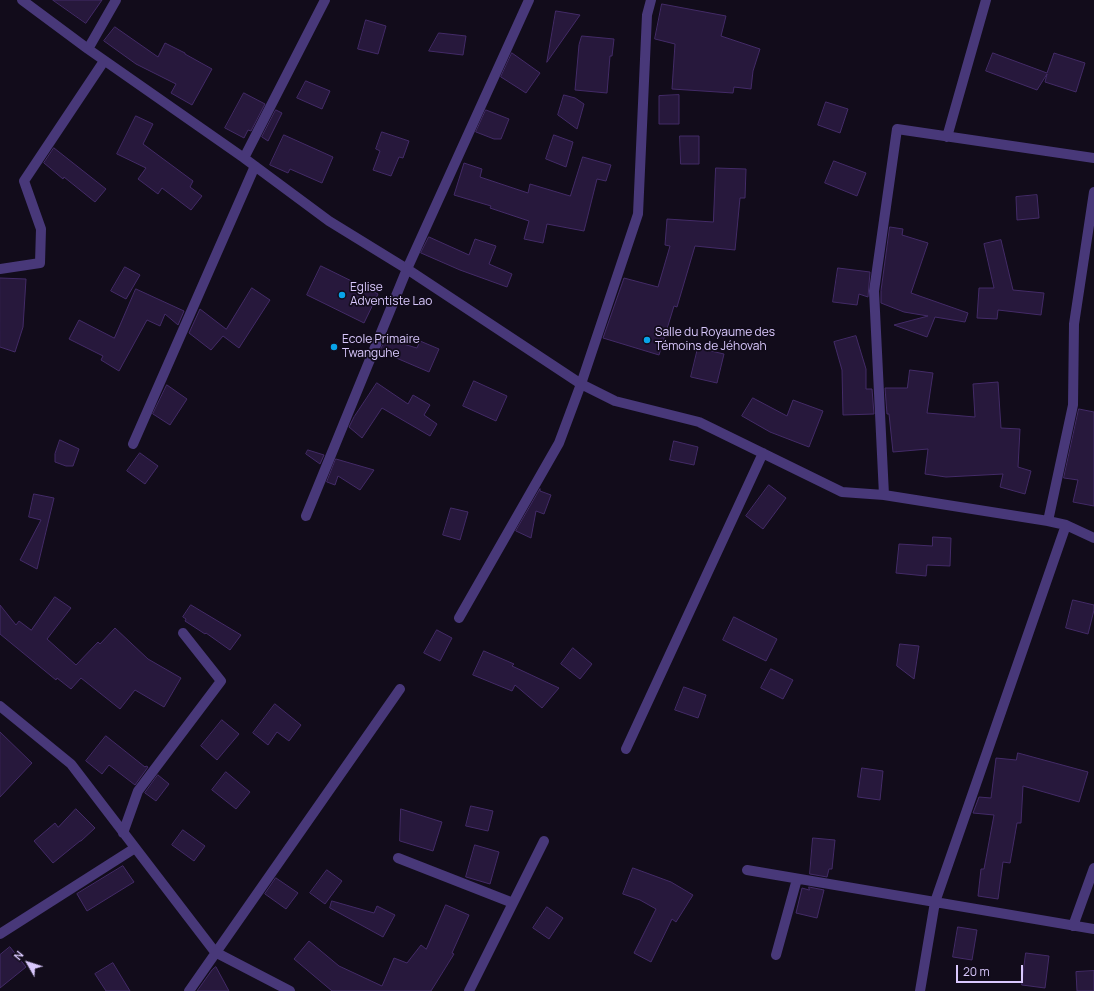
<!DOCTYPE html>
<meta charset="utf-8">
<style>
body{margin:0}
#map{position:relative;width:1094px;height:991px;overflow:hidden;background:#120c1b;font-family:Manrope,sans-serif}
canvas{display:block}
.north{position:absolute;left:8px;top:943px;width:40px;height:40px;-webkit-text-stroke:3px #120c1b;paint-order:stroke;rotate:309deg;font-size:11px;font-weight:700;line-height:16px;text-align:center;color:#d9c8fd}
.north::after{content:'';display:block;margin:auto;width:14px;height:18px;background:#d9c8fd;clip-path:polygon(50% 0,100% 100%,50% 72%,0 100%)}
.scale{position:absolute;left:956px;top:965px;width:67px;height:18px;box-sizing:border-box;border:2px solid #d9c8fd;border-top:0;padding-left:5px;font-size:12px;line-height:14px;white-space:nowrap;color:#d9c8fd;-webkit-text-stroke:3px #120c1b;paint-order:stroke}
</style>
<div id="map">
<canvas width="1094" height="991"></canvas>
<div class="north">N</div>
<div class="scale">20 m</div>
</div>
<script>
const g = document.querySelector('canvas').getContext('2d');
g.lineJoin = 'round';
function paint(path, color) {
  g.fillStyle = color;
  g.fill(path, 'evenodd');
}
function trace(path, color, width, dash) {
  g.strokeStyle = color;
  g.lineWidth = width;
  g.lineCap = dash ? 'butt' : 'round';
  g.setLineDash(dash || []);
  g.stroke(path);
}
function drawText(font, color, halo, rows, align = 'center') {
  g.font = font + ' Manrope,sans-serif';
  g.lineWidth = 3.5;
  g.setLineDash([]);
  g.textBaseline = 'middle';
  g.strokeStyle = halo;
  g.fillStyle = color;
  for (const [text, x, y, turn = 0] of rows) {
    g.save();
    g.translate(x, y);
    g.rotate((+turn || 0) * Math.PI / 180);
    g.textAlign = isNaN(turn) ? turn : align;
    if (halo) g.strokeText(text, 0, 0);
    g.fillText(text, 0, 0);
    g.restore();
  }
}
const building = new Path2D(`
 M 53,0 L 102,0 L 86,23 Z
 M 662,4 L 726,16 L 721,36 L 760,49 L 753,71 L 751,89 L 734,87 L 733,93 L 672,89 L 675,44 L 655,39 Z
 M 556,11 L 580,15 L 547,62 Z
 M 366,20 L 386,26 L 378,54 L 358,49 Z
 M 115,27 L 158,57 L 165,43 L 185,53 L 185,54 L 212,69 L 192,105 L 171,93 L 176,84 L 136,64 L 104,41 Z
 M 439,33 L 466,36 L 463,55 L 429,51 Z
 M 582,36 L 614,39 L 612,56 L 610,56 L 607,93 L 575,90 L 579,45 Z
 M 512,53 L 540,73 L 526,93 L 501,77 Z
 M 993,53 L 1047,73 L 1054,53 L 1085,63 L 1076,92 L 1045,82 L 1047,74 L 1037,90 L 986,71 Z
 M 306,81 L 330,91 L 322,109 L 297,98 Z
 M 244,93 L 265,104 L 251,131 L 248,130 L 244,138 L 225,128 Z
 M 564,95 L 575,98 L 584,104 L 577,129 L 558,115 Z
 M 679,95 L 679,124 L 659,124 L 659,96 Z
 M 826,102 L 848,109 L 840,133 L 818,125 Z
 M 276,110 L 282,113 L 268,141 L 262,137 Z
 M 486,110 L 509,119 L 501,139 L 494,139 L 476,132 Z
 M 136,116 L 153,124 L 143,144 L 193,181 L 190,187 L 202,196 L 191,210 L 162,188 L 158,194 L 138,179 L 146,168 L 117,154 Z
 M 382,132 L 409,141 L 403,158 L 399,157 L 391,176 L 373,170 L 380,151 L 376,149 Z
 M 284,135 L 333,157 L 322,183 L 290,169 L 288,173 L 270,165 Z
 M 554,135 L 573,142 L 566,167 L 546,159 Z
 M 680,136 L 699,136 L 699,164 L 681,164 Z
 M 54,148 L 106,189 L 95,202 L 64,177 L 63,179 L 44,163 Z
 M 583,157 L 611,165 L 606,181 L 597,179 L 584,231 L 547,224 L 543,243 L 524,239 L 529,221 L 490,208 L 491,206 L 454,195 L 464,163 L 482,169 L 480,177 L 528,193 L 530,184 L 570,196 Z
 M 834,161 L 866,173 L 857,196 L 825,183 Z
 M 716,168 L 746,169 L 745,198 L 740,198 L 735,250 L 695,246 L 677,307 L 674,306 L 659,355 L 603,338 L 624,278 L 658,287 L 670,246 L 665,245 L 667,219 L 713,222 Z
 M 1037,195 L 1039,218 L 1017,220 L 1016,197 Z
 M 890,227 L 903,229 L 902,235 L 928,243 L 911,293 L 968,313 L 965,322 L 935,317 L 927,337 L 894,325 L 928,316 L 904,312 L 881,303 L 881,291 Z
 M 429,237 L 469,255 L 475,239 L 496,246 L 489,264 L 512,274 L 507,287 L 460,270 L 421,253 Z
 M 1001,240 L 1013,290 L 1044,293 L 1041,315 L 998,310 L 997,319 L 977,318 L 979,288 L 994,288 L 984,244 Z
 M 321,266 L 378,294 L 364,323 L 307,295 Z
 M 125,267 L 140,275 L 126,299 L 111,291 Z
 M 838,268 L 870,272 L 868,297 L 859,294 L 857,305 L 833,302 Z
 M 0,278 L 26,279 L 23,327 L 15,352 L 0,347 Z
 M 252,288 L 270,300 L 239,348 L 223,336 L 211,350 L 189,333 L 200,309 L 226,329 Z
 M 136,289 L 184,311 L 178,325 L 165,314 L 160,326 L 147,320 L 119,371 L 101,360 L 103,356 L 69,339 L 79,320 L 114,338 Z
 M 856,336 L 866,369 L 866,389 L 872,389 L 874,414 L 843,415 L 842,370 L 834,342 Z
 M 386,339 L 417,348 L 420,341 L 439,349 L 429,372 L 380,351 Z
 M 698,348 L 724,354 L 717,383 L 691,377 Z
 M 910,370 L 933,373 L 927,413 L 975,417 L 973,384 L 998,382 L 1001,428 L 1020,429 L 1018,467 L 1031,471 L 1025,494 L 1000,487 L 1003,474 L 946,477 L 925,474 L 928,449 L 893,452 L 889,414 L 887,414 L 885,388 L 907,388 Z
 M 474,381 L 507,396 L 496,421 L 463,406 Z
 M 377,383 L 408,404 L 413,395 L 430,405 L 424,415 L 437,424 L 430,436 L 382,408 L 362,438 L 349,427 L 354,417 Z
 M 167,385 L 187,399 L 170,425 L 153,414 Z
 M 753,398 L 787,416 L 793,400 L 823,411 L 809,447 L 770,432 L 742,416 Z
 M 1079,409 L 1094,412 L 1094,506 L 1073,502 L 1078,480 L 1064,478 Z
 M 60,440 L 79,449 L 73,466 L 66,466 L 55,462 L 55,454 Z
 M 674,441 L 698,447 L 694,465 L 670,460 Z
 M 308,450 L 324,455 L 320,464 L 306,454 Z
 M 140,453 L 158,466 L 145,484 L 127,471 Z
 M 336,459 L 374,470 L 360,490 L 338,476 L 335,485 L 327,482 Z
 M 769,485 L 786,498 L 763,529 L 746,516 Z
 M 540,489 L 540,491 L 551,495 L 544,514 L 536,511 L 531,538 L 516,531 Z
 M 34,494 L 54,498 L 37,569 L 20,560 L 41,520 L 29,517 Z
 M 451,508 L 468,512 L 460,540 L 443,535 Z
 M 933,537 L 951,538 L 950,566 L 927,565 L 926,576 L 896,573 L 899,544 L 932,546 Z
 M 55,597 L 71,608 L 47,639 L 76,665 L 98,642 L 100,644 L 115,628 L 148,659 L 181,678 L 164,707 L 135,690 L 120,709 L 81,678 L 71,689 L 57,678 L 56,680 L 0,634 L 0,605 L 16,625 L 19,621 L 31,630 Z
 M 1073,600 L 1094,605 L 1094,610 L 1088,634 L 1066,628 Z
 M 191,605 L 241,635 L 230,650 L 206,633 L 205,634 L 185,621 L 186,619 L 183,617 Z
 M 734,617 L 777,639 L 766,661 L 723,640 Z
 M 437,630 L 452,638 L 440,661 L 424,653 Z
 M 900,644 L 919,646 L 914,679 L 897,666 Z
 M 573,648 L 592,664 L 580,679 L 561,664 Z
 M 484,651 L 514,664 L 512,666 L 559,688 L 542,708 L 515,685 L 512,691 L 473,675 Z
 M 771,669 L 793,680 L 783,699 L 761,688 Z
 M 684,687 L 706,695 L 698,718 L 675,710 Z
 M 275,704 L 301,725 L 289,741 L 277,732 L 268,745 L 253,733 Z
 M 222,720 L 239,734 L 217,760 L 201,746 Z
 M 0,732 L 32,763 L 0,797 Z
 M 106,736 L 145,767 L 146,766 L 148,767 L 135,785 L 109,765 L 102,774 L 86,761 Z
 M 1018,753 L 1088,772 L 1079,802 L 1023,786 L 1021,823 L 1017,823 L 1010,863 L 1003,862 L 998,899 L 978,896 L 981,869 L 984,869 L 994,815 L 973,813 L 979,797 L 991,798 L 996,758 L 1016,760 Z
 M 862,768 L 883,771 L 880,800 L 858,797 Z
 M 226,772 L 250,792 L 236,809 L 212,790 Z
 M 158,775 L 169,784 L 156,801 L 145,793 Z
 M 471,806 L 493,811 L 488,831 L 466,826 Z
 M 76,809 L 95,828 L 81,841 L 80,841 L 53,863 L 34,841 L 55,823 L 58,827 Z
 M 401,809 L 442,822 L 433,851 L 400,841 Z
 M 183,830 L 205,846 L 194,861 L 172,845 Z
 M 813,838 L 835,840 L 832,869 L 829,869 L 827,877 L 810,874 Z
 M 475,845 L 499,852 L 490,884 L 466,877 Z
 M 123,866 L 134,882 L 87,911 L 77,894 Z
 M 633,868 L 671,882 L 693,895 L 676,922 L 672,919 L 651,962 L 634,953 L 656,909 L 640,900 L 623,894 Z
 M 327,870 L 342,881 L 325,904 L 310,893 Z
 M 276,878 L 298,893 L 286,909 L 265,894 Z
 M 809,887 L 824,890 L 817,918 L 796,913 L 802,888 L 809,890 Z
 M 332,901 L 374,913 L 377,906 L 395,915 L 383,937 L 330,908 Z
 M 446,905 L 469,915 L 452,953 L 454,954 L 431,991 L 332,991 L 294,959 L 309,941 L 339,966 L 382,986 L 394,958 L 407,963 L 421,945 L 426,949 Z
 M 547,907 L 563,918 L 549,939 L 533,928 Z
 M 958,927 L 977,930 L 972,960 L 953,957 Z
 M 10,947 L 26,967 L 0,988 L 0,955 Z
 M 1026,953 L 1049,956 L 1045,988 L 1022,985 Z
 M 113,963 L 130,991 L 106,991 L 95,974 Z
 M 216,967 L 229,991 L 197,991 L 212,970 Z
 M 1094,971 L 1094,991 L 1077,991 L 1076,972 Z`);
const minor = new Path2D(`
 M 22,0 L 88,49 L 244,158 L 329,221 L 407,269 L 581,384 L 615,401 L 699,422 L 842,492 L 884,495 L 1048,521 L 1066,525 L 1094,538
 M 88,49 L 116,0
 M 947,137 L 986,0
 M 244,158 L 325,0
 M 0,269 L 40,263 L 41,229 L 24,181 L 104,61
 M 133,444 L 255,166
 M 884,495 L 874,291 L 897,129 L 1094,158
 M 306,516 L 407,269 L 529,0
 M 1048,521 L 1073,405 L 1074,324 L 1094,192
 M 459,618 L 559,443 L 581,384 L 638,214 L 647,15 L 651,0
 M 0,706 L 71,764 L 215,952 L 290,991
 M 626,749 L 763,453
 M 123,833 L 138,791 L 221,681 L 183,633
 M 398,858 L 513,903
 M 747,870 L 1094,929
 M 1073,926 L 1094,868
 M 0,934 L 135,848
 M 776,955 L 797,879
 M 189,991 L 400,689
 M 469,991 L 544,841
 M 920,991 L 935,902 L 1066,525`);
const markers = [
 [342,295,4,"#08a4e9"],
 [647,340,4,"#08a4e9"],
 [334,347,4,"#08a4e9"]
];
const poiNames = [
 ["Eglise",350,288],
 ["Adventiste Lao",350,302],
 ["Salle du Royaume des",655,333],
 ["Témoins de Jéhovah",655,347],
 ["Ecole Primaire",342,340],
 ["Twanguhe",342,354]
];
paint(building, '#27183c');
trace(building, '#432b67', 1);
trace(minor, '#483879', 10);
for (const [x, y, r, color] of markers) {
  const dot = new Path2D();
  dot.arc(x, y, r, 0, 2 * Math.PI);
  g.fillStyle = color;
  g.fill(dot);
  trace(dot, '#120c1b', 1.5);
}
drawText('12px', '#d9c8fd', '#120c1b', poiNames, 'left');
</script>
